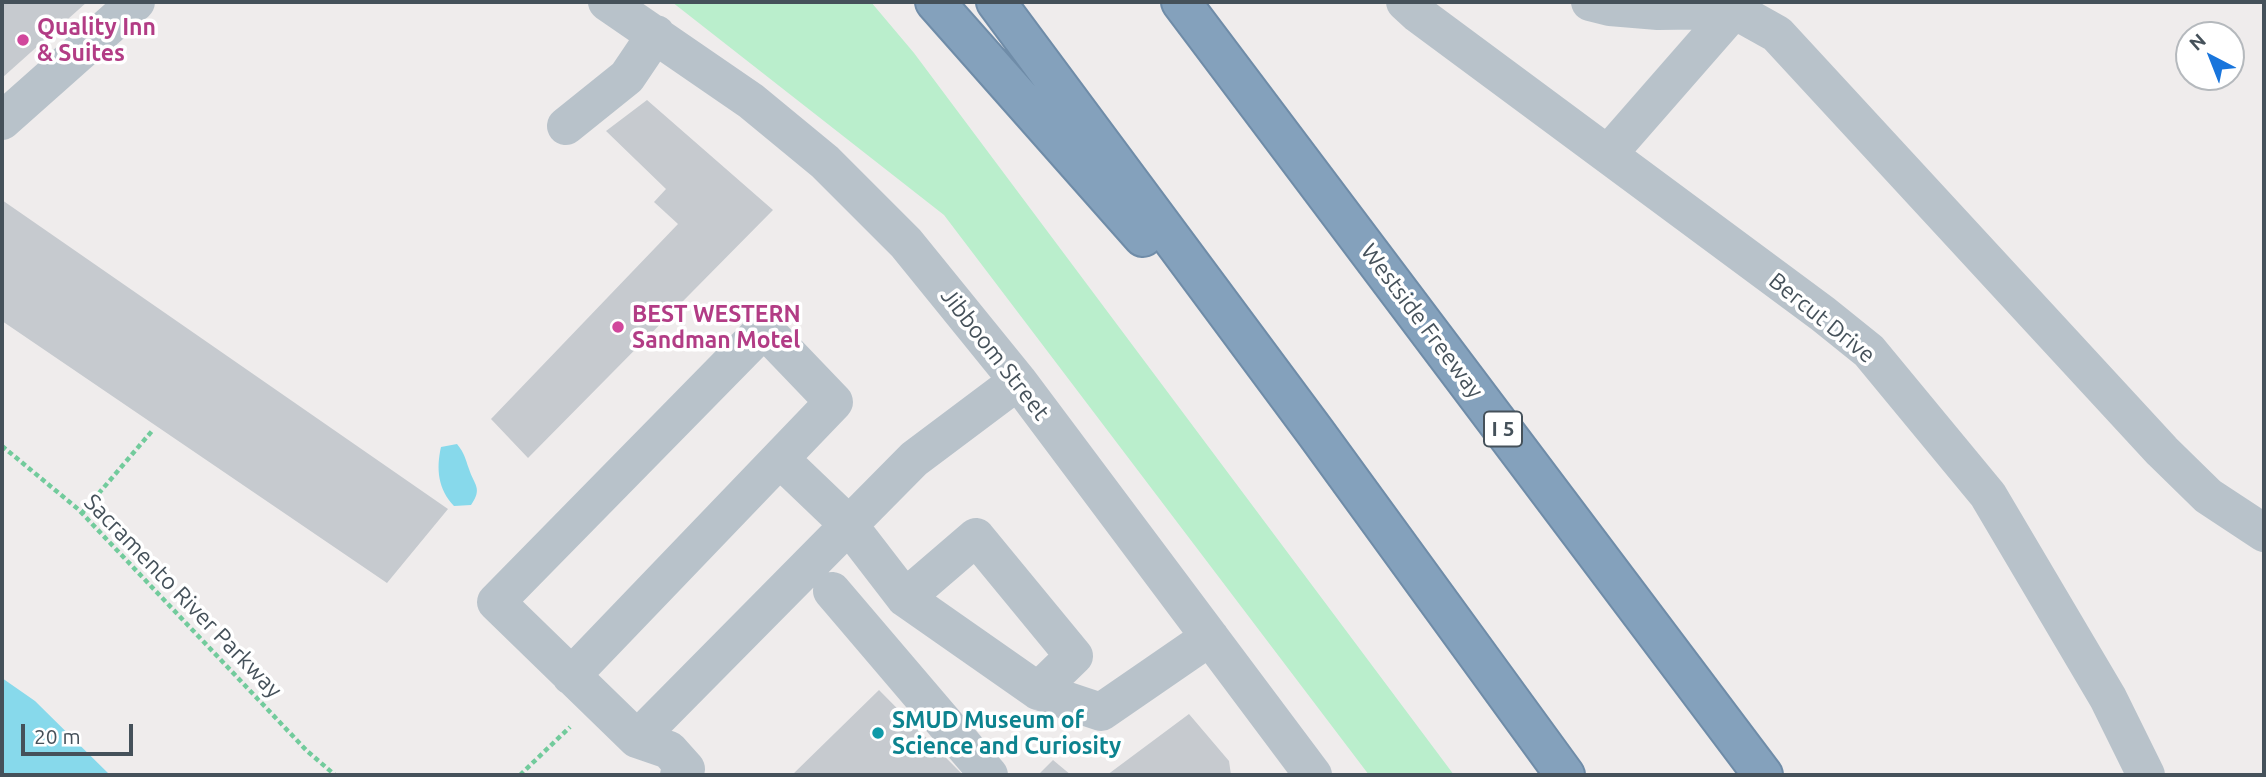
<!DOCTYPE html>
<style>
body{margin:0}
#map{position:relative;width:2266px;height:777px;overflow:hidden;background:#efecec;font-family:Ubuntu,sans-serif}
canvas{display:block}
.frame{position:absolute;inset:0;border:4px solid #45515a;pointer-events:none}
.north{position:absolute;left:2175px;top:21px;width:70px;height:70px;box-sizing:border-box;background:#fff;border:2px solid #b5b9bd;border-radius:50%;rotate:318deg;font-size:19px;font-weight:700;line-height:28px;text-align:center;color:#45515a}
.north::after{content:'';display:block;margin:auto;width:24px;height:32px;background:#1975dc;clip-path:polygon(50% 0,100% 100%,50% 72%,0 100%)}
.scale{position:absolute;left:21px;top:724px;width:112px;height:32px;box-sizing:border-box;border:4px solid #45515a;border-top:0;padding-left:9px;font-size:21px;line-height:24px;white-space:nowrap;color:#45515a;-webkit-text-stroke:5px #fff;paint-order:stroke}
</style>
<div id="map">
<canvas width="2266" height="777"></canvas>
<div class="frame"></div>
<div class="north">N</div>
<div class="scale">20 m</div>
</div>
<script>
const g = document.querySelector('canvas').getContext('2d');
g.lineJoin = 'round';
function paint(path, color) {
  g.fillStyle = color;
  g.fill(path, 'evenodd');
}
function trace(path, color, width, dash) {
  g.strokeStyle = color;
  g.lineWidth = width;
  g.lineCap = dash ? 'butt' : 'round';
  g.setLineDash(dash || []);
  g.stroke(path);
}
function drawText(font, color, halo, rows, align = 'center') {
  g.font = font + ' Ubuntu,sans-serif';
  g.lineWidth = 7;
  g.setLineDash([]);
  g.textBaseline = 'middle';
  g.strokeStyle = halo;
  g.fillStyle = color;
  for (const [text, x, y, turn = 0] of rows) {
    g.save();
    g.translate(x, y);
    g.rotate((+turn || 0) * Math.PI / 180);
    g.textAlign = isNaN(turn) ? turn : align;
    if (halo) g.strokeText(text, 0, 0);
    g.fillText(text, 0, 0);
    g.restore();
  }
}
const green = new Path2D(`
 M 672,2 L 871,2 L 914,53 L 1454,775 L 1369,775 L 944,215 Z`);
const water = new Path2D(`
 M 457,444 C 465,454 465,458 469,469 C 474,485 483,488 471,505 L 454,506 C 438,489 436,469 441,447 Z
 M 2,678 L 35,701 L 110,775 L 2,775 Z`);
const building = new Path2D(`
 M 2,2 L 87,2 L 2,78 Z
 M 647,100 L 773,210 L 528,458 L 491,419 L 678,224 L 654,202 L 666,189 L 606,131 Z
 M 2,200 L 448,509 L 387,583 L 2,321 Z
 M 879,690 L 963,775 L 792,775 Z
 M 1189,714 L 1229,761 L 1231,775 L 1107,775 Z
 M 1053,760 L 1071,775 L 1038,775 Z`);
const path = new Path2D(`
 M 2,446 L 78,509 L 307,751 L 335,775
 M 82,513 L 152,431
 M 520,775 L 570,727`);
const minor = new Path2D(`
 M 607,2 L 751,101 L 825,162 L 906,243 L 1018,381 L 1313,775
 M 1405,2 L 1418,14 L 1823,314 L 1869,351 L 1988,495 L 2108,698 L 2146,775
 M 1590,2 L 1610,7 L 1658,11 L 1734,10 L 1777,34 L 2162,451 L 2208,496 L 2264,533
 M 2,121 L 136,2
 M 566,126 L 627,77 L 656,34
 M 1608,154 L 1741,2
 M 780,459 L 848,524 L 905,598 L 1038,691 L 1101,712 L 1210,637
 M 832,591 L 989,775
 M 905,598 L 976,537 L 1074,656 L 1038,691
 M 571,676 L 834,402 L 764,329 L 496,602 L 637,739 L 914,459 L 1018,381
 M 637,739 L 669,750 L 686,769 L 679,775`);
const highway = new Path2D(`
 M 935,2 L 1143,237
 M 996,2 L 1316,433 L 1565,775
 M 1181,2 L 1763,775`);
const markers = [
 [23,40,7,"#d1479c"],
 [618,327,7,"#d1479c"],
 [878,733,7,"#0f9aa8"]
];
const shields = [
 [1503,429,38]
];
const shieldNames = [
 ["I 5",1503,429]
];
const hotelNames = [
 ["Quality Inn",37,27],
 ["& Suites",37,53],
 ["BEST WESTERN",632,314],
 ["Sandman Motel",632,340]
];
const streetNames = [
 ["Bercut Drive",1822,318,39],
 ["Westside Freeway",1422,321,53],
 ["Jibboom Street",995,354,52],
 ["Sacramento River Parkway",183,596,46]
];
const cultureNames = [
 ["SMUD Museum of",892,720],
 ["Science and Curiosity",892,746]
];
paint(green, '#baeecc');
paint(water, '#87d9eb');
paint(building, '#c6cacf');
trace(highway, '#6f8ca8', 42);
trace(path, '#72cb9c', 4.5, [5, 3.5]);
trace(minor, '#b8c2ca', 38);
trace(highway, '#84a1bc', 38);
for (const [x, y, r, color] of markers) {
  const dot = new Path2D();
  dot.arc(x, y, r, 0, 2 * Math.PI);
  g.fillStyle = color;
  g.fill(dot);
  trace(dot, '#fff', 2.5);
}
for (const [x, y, w] of shields) {
  const box = new Path2D();
  box.roundRect(x - w / 2, y - 17.5, w, 35, 5);
  g.fillStyle = '#fff';
  g.fill(box);
  trace(box, '#45515a', 2);
}
drawText('bold 21px', '#45515a', null, shieldNames);
drawText('bold 23px', '#b23c85', '#fff', hotelNames, 'left');
drawText('23px', '#45515a', '#fff', streetNames);
drawText('bold 23px', '#0d838f', '#fff', cultureNames, 'left');
</script>
